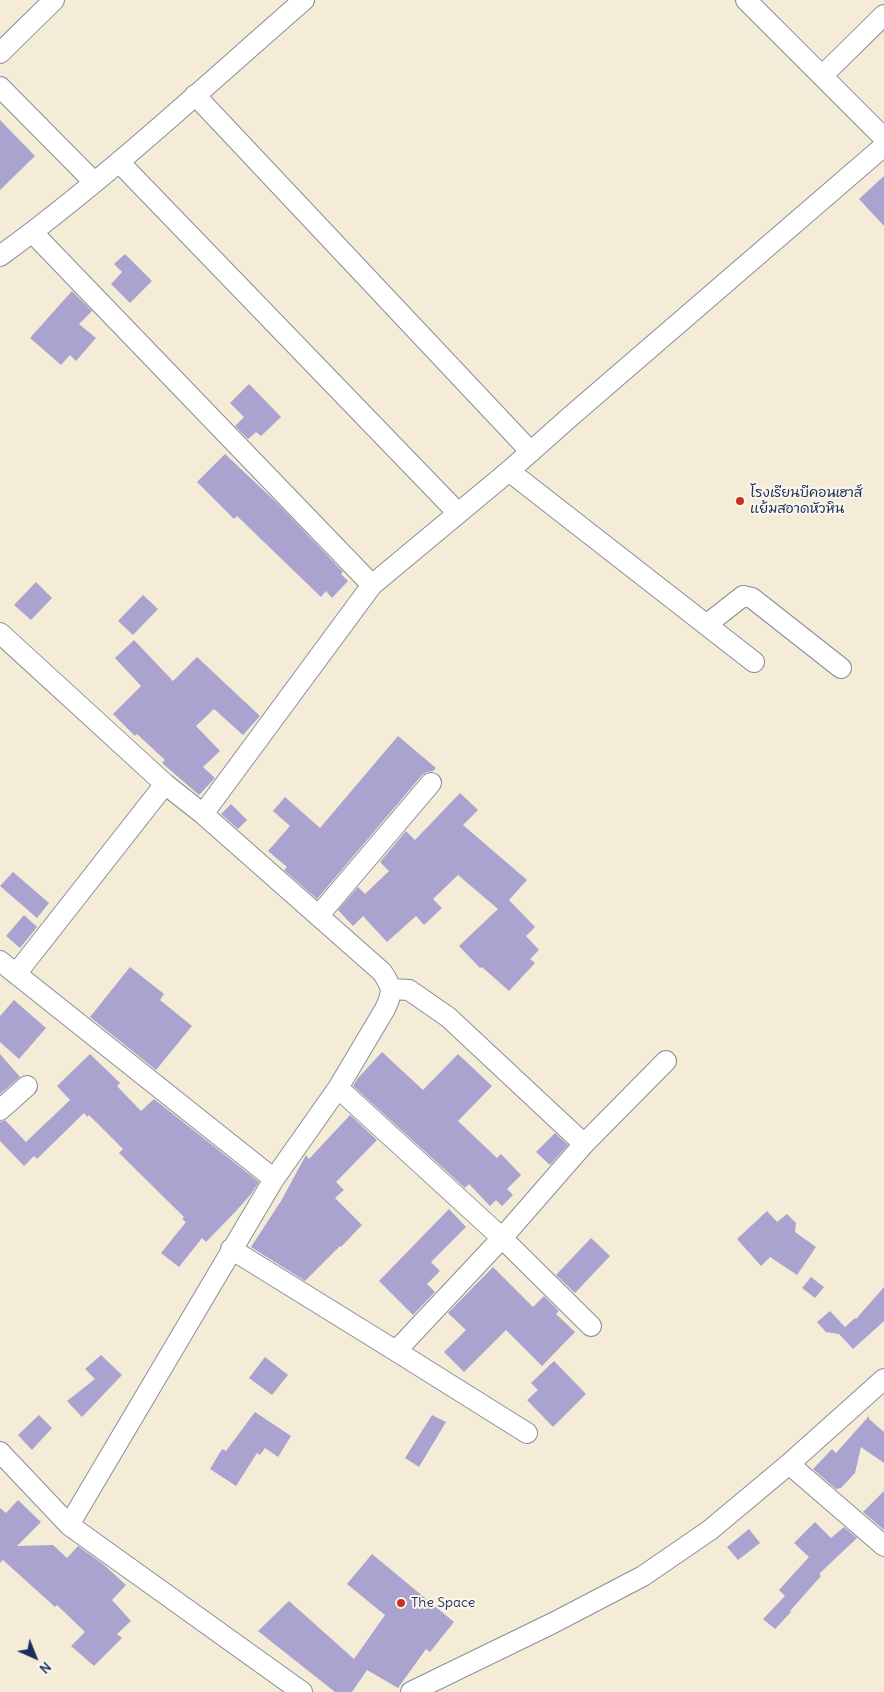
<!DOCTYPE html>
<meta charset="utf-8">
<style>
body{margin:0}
#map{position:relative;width:884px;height:1692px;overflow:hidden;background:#f4ecd6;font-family:Delius,sans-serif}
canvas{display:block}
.north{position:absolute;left:10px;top:1632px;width:50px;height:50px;-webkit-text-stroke:4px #fbf7ec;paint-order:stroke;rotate:136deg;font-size:14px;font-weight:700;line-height:20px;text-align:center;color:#1b2f5e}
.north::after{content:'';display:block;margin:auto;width:18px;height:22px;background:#1b2f5e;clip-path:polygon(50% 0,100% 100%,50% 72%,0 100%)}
</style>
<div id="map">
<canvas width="884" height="1692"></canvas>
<div class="north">N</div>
</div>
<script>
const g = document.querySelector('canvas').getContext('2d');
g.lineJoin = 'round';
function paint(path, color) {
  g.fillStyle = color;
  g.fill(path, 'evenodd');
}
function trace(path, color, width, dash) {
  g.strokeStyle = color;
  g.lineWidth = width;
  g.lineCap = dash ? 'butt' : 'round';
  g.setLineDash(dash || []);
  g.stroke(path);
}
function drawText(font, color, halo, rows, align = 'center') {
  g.font = font + ' Delius,"Playpen Sans Thai",sans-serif';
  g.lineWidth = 4;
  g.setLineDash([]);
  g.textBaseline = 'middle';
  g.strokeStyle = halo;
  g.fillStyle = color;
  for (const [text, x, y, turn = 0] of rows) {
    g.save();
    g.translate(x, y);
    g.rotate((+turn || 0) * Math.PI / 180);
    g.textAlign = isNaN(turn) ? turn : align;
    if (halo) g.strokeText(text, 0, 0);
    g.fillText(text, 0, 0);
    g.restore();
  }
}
const building = new Path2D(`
 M 0,120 L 35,156 L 0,190 Z
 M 884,176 L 884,226 L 859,199 Z
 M 125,254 L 152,281 L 130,303 L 111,284 L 122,272 L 114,264 Z
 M 72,291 L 92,311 L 79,324 L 96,338 L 76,361 L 70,355 L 61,365 L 30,338 Z
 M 249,384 L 281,417 L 261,436 L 256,432 L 248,439 L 235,426 L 244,417 L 230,403 Z
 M 225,454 L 278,504 L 343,572 L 341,574 L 348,581 L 332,598 L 326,591 L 321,597 L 237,516 L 234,519 L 197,482 Z
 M 36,582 L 52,598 L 31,620 L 14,605 Z
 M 143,595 L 158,609 L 133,635 L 118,621 Z
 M 134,640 L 173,681 L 197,657 L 260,716 L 243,735 L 214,709 L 196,726 L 220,751 L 203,767 L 215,778 L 199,795 L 162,763 L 165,760 L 137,734 L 135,736 L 113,714 L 141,686 L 115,658 Z
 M 398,736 L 436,768 L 433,771 L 427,772 L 422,775 L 317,899 L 284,870 L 287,867 L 268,851 L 290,826 L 273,811 L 285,797 L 320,828 Z
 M 460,793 L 478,810 L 463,825 L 527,880 L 509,900 L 535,927 L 526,936 L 539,950 L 530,959 L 535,963 L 509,991 L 482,967 L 480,968 L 459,946 L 498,909 L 458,875 L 433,899 L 442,908 L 424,925 L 416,916 L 387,942 L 363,916 L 353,926 L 338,910 L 358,887 L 365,894 L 389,871 L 380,862 L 406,831 L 415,840 Z
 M 231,804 L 247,820 L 238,829 L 221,814 Z
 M 13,872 L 49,903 L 37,918 L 0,886 Z
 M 24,915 L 37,927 L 20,948 L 6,936 Z
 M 130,967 L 164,994 L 160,1000 L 192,1026 L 156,1070 L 90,1017 Z
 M 14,1000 L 46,1028 L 19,1059 L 0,1042 L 0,1016 Z
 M 382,1052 L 423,1090 L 458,1054 L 492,1086 L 458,1121 L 497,1158 L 501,1154 L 521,1175 L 507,1189 L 513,1195 L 502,1206 L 496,1200 L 490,1206 L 469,1184 L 465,1188 L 353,1086 L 358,1078 Z
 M 0,1054 L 20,1077 L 0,1094 Z
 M 90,1054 L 120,1083 L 117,1086 L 141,1111 L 154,1099 L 259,1182 L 251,1194 L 236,1211 L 206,1242 L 202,1238 L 179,1267 L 161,1253 L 186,1222 L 182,1219 L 184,1217 L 119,1153 L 123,1149 L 89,1115 L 87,1117 L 84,1113 L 37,1159 L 34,1156 L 24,1166 L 0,1141 L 0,1122 L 5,1120 L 26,1142 L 70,1100 L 57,1086 Z
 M 350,1115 L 377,1140 L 336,1182 L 344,1190 L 335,1198 L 362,1225 L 341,1247 L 340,1246 L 305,1281 L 251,1247 L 281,1201 L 306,1155 L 309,1159 Z
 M 555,1133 L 568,1145 L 550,1165 L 536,1152 Z
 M 449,1209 L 466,1227 L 431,1262 L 440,1271 L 427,1284 L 435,1292 L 413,1315 L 379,1281 Z
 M 767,1211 L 777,1222 L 787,1214 L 796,1223 L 795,1232 L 816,1247 L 797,1275 L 770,1257 L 761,1266 L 737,1239 Z
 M 591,1238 L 610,1256 L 575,1293 L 556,1275 Z
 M 493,1267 L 533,1307 L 544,1296 L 559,1311 L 556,1314 L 575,1332 L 542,1366 L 506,1330 L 464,1372 L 444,1352 L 466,1330 L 448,1313 Z
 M 811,1277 L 824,1287 L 815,1298 L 802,1288 Z
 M 884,1287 L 884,1321 L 853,1349 L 839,1334 L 826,1332 L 817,1322 L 830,1311 L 845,1327 L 855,1318 L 856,1319 Z
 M 101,1355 L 122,1375 L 82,1417 L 67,1401 L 95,1379 L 85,1369 Z
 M 265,1357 L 288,1375 L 272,1395 L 249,1378 Z
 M 554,1361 L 586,1394 L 553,1427 L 527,1400 L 538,1390 L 531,1383 Z
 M 255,1412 L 291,1436 L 278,1457 L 265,1448 L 260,1455 L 257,1453 L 236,1486 L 210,1469 L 222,1449 L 226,1451 Z
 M 39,1415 L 52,1428 L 32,1450 L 18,1435 Z
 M 432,1415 L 446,1422 L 419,1467 L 405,1458 Z
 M 869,1416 L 869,1419 L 884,1432 L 884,1463 L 861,1447 L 855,1473 L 841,1488 L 836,1489 L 813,1469 L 832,1449 L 836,1453 Z
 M 884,1491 L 884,1530 L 863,1512 Z
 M 18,1500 L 41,1522 L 17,1546 L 53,1545 L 67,1558 L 78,1546 L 103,1564 L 126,1585 L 112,1600 L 131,1621 L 117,1634 L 122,1638 L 94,1666 L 71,1646 L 85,1632 L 57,1605 L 55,1607 L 3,1560 L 0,1563 L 0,1508 L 6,1513 Z
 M 815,1522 L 831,1538 L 844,1527 L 857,1538 L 819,1574 L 821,1576 L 790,1611 L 791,1612 L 775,1629 L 763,1619 L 785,1596 L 779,1590 L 809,1557 L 794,1543 Z
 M 749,1529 L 760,1543 L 738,1560 L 727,1547 Z
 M 372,1554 L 454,1622 L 430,1652 L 426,1649 L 398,1688 L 367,1670 L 352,1692 L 335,1692 L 258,1631 L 289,1601 L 354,1659 L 385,1615 L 347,1584 Z`);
const minor = new Path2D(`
 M 746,0 L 884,138
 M 0,53 L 54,0
 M 822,76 L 884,15
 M 0,87 L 94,182
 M 195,95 L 531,452
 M 119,162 L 458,513
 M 32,232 L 372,585
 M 0,256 C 107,178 204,87 304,0
 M 509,471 L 754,662
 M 706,625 L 743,596 L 752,598 L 841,668
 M 0,633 L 165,784 L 203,814 L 382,972 C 393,988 393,992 385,1009 L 338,1088 L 274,1179 L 69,1525 L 302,1692
 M 203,814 L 372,585 L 509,471 L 571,416 L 884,146
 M 319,915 L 431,783
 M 0,961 L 274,1179
 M 16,974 L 165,784
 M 392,989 L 409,990 L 448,1017 L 584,1144
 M 0,1110 L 27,1086
 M 231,1249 L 396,1351 L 502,1238 L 338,1088
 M 591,1326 L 502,1238 L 584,1144 L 666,1061
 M 396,1351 L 527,1433
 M 0,1452 L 69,1525
 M 789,1464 L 884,1546
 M 411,1692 L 553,1623 L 643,1576 L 710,1530 L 789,1464 L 884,1379`);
const markers = [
 [740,501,5,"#c8321e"],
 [401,1603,5,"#c8321e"]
];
const poiNames = [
 ["โรงเรียนบีคอนเฮาส์",750,493],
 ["แย้มสอาดหัวหิน",750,509],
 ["The Space",411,1603]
];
paint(building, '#aaa3d0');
trace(minor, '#888e9a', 22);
trace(minor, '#fff', 20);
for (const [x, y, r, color] of markers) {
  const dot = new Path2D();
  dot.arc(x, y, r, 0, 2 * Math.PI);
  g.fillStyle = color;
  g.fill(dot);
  trace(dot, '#fbf7ec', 2);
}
drawText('14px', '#1b2f5e', '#fbf7ec', poiNames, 'left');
</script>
